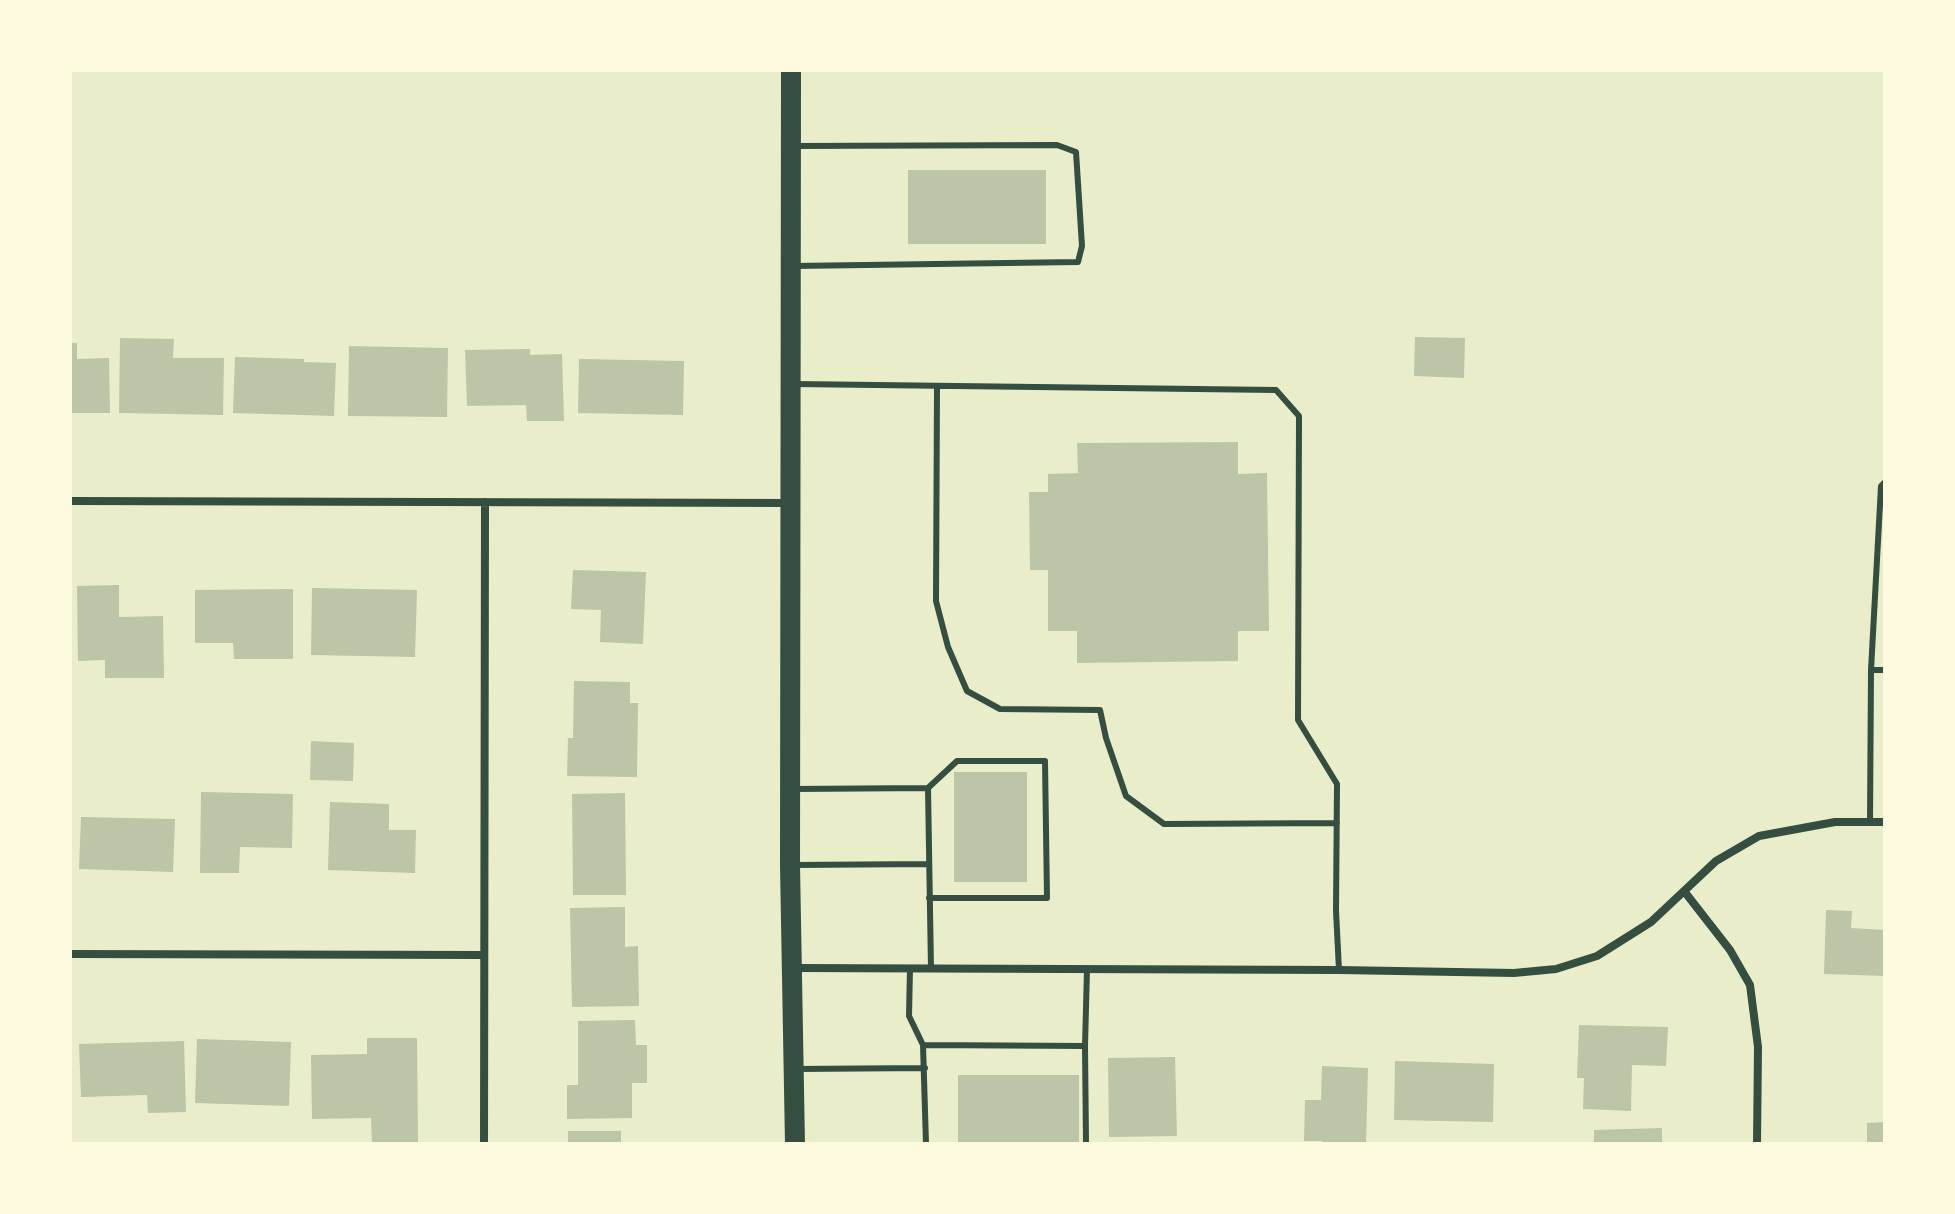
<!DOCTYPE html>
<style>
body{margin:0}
#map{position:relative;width:1955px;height:1214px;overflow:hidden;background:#e9edc9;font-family:Overpass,sans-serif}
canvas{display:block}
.frame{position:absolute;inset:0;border:72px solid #fefae0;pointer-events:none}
</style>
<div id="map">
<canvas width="1955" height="1214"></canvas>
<div class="frame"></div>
</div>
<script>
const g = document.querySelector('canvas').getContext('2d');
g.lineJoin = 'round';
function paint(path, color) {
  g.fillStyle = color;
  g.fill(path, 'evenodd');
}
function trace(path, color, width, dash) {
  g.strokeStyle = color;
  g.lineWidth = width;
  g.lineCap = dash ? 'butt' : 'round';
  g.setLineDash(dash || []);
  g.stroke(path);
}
const building = new Path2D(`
 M 908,170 L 1046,170 L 1046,244 L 908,244 Z
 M 1415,337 L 1465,338 L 1464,378 L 1414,376 Z
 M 120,338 L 174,339 L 173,358 L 224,358 L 223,415 L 119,413 Z
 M 70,343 L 77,343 L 77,359 L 109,358 L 110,413 L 70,413 Z
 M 349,346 L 448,348 L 447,417 L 348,416 Z
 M 530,349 L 530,355 L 562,354 L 564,421 L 527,421 L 526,405 L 467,406 L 465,350 Z
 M 235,357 L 304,359 L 304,362 L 336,363 L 334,416 L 233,413 Z
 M 579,359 L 684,361 L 683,415 L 578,413 Z
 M 1238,442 L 1238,474 L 1267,473 L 1269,631 L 1238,631 L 1238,661 L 1077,663 L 1077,631 L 1048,631 L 1048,570 L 1030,570 L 1029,492 L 1048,492 L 1048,474 L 1078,473 L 1077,443 Z
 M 573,570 L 646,572 L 643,644 L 600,642 L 601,610 L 571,609 Z
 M 119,585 L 119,617 L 163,616 L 164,678 L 105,678 L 105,660 L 78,661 L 77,586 Z
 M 312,588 L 417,590 L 415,657 L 311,655 Z
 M 293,589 L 293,659 L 234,659 L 233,643 L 195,643 L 195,590 Z
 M 574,681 L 630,682 L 630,703 L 638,703 L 637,777 L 567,776 L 568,738 L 573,738 Z
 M 311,741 L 354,743 L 353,781 L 310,780 Z
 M 954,772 L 1027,772 L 1027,882 L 954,882 Z
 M 201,792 L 293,794 L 292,848 L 240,847 L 239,873 L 200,873 Z
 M 625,793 L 626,895 L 573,895 L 572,794 Z
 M 330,802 L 389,804 L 389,830 L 416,830 L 415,873 L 328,870 Z
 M 81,817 L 175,819 L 173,872 L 79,869 Z
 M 625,907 L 625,947 L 638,946 L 639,1006 L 572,1007 L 570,908 Z
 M 1826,910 L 1852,911 L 1851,928 L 1885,930 L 1885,976 L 1824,974 Z
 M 635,1020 L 636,1045 L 647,1045 L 647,1083 L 632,1083 L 632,1118 L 567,1119 L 567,1085 L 578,1085 L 578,1021 Z
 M 1579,1025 L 1668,1027 L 1666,1066 L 1632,1065 L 1631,1111 L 1583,1109 L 1584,1078 L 1577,1078 Z
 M 367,1038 L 417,1038 L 418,1144 L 372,1144 L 371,1118 L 312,1119 L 311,1055 L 367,1054 Z
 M 197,1039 L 291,1042 L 289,1106 L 195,1103 Z
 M 184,1041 L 186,1112 L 148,1113 L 147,1095 L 81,1097 L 79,1044 Z
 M 1175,1057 L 1177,1136 L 1109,1137 L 1108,1058 Z
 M 1395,1061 L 1494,1064 L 1493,1122 L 1394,1120 Z
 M 1322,1066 L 1368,1068 L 1366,1144 L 1322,1144 L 1322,1141 L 1304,1141 L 1305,1100 L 1321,1100 Z
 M 958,1075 L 1079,1075 L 1079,1144 L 958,1144 Z
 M 1885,1122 L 1885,1144 L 1867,1144 L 1867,1123 Z
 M 1662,1128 L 1662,1144 L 1594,1144 L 1594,1130 Z
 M 568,1131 L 621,1131 L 621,1144 L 568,1144 Z`);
const service = new Path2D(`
 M 794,266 L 1078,262 L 1082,246 L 1076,152 L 1057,145 L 795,146
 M 795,384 L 1276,390 L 1299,416 L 1298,720 L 1337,784 L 1336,911 L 1339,970
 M 937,386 L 936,601 L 948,647 L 967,691 L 1000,709 L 1100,710 L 1106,738 L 1126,796 L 1164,824 L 1337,823
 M 1871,670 L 1881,486 L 1885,482
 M 928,788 L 957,761 L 1045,761 L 1047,898 L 929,898
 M 793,789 L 928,788 L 931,969
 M 1870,822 L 1871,670 L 1885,670
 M 793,865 L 929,864
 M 910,968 L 909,1016 L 923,1045 L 926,1144
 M 923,1045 L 1085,1046 L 1087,969
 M 1085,1046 L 1086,1144
 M 796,1069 L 925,1068`);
const minor = new Path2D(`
 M 70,501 L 789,503
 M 1684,891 L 1730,950 L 1750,985 L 1758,1047 L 1757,1144
 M 70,954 L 484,955
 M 794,968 L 1339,970 L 1514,973 L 1556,969 L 1597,956 L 1651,922 L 1716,861 L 1759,836 L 1835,822 L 1885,822
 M 484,1144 L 485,502`);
const primary = new Path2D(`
 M 791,70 L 790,865 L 795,1144`);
paint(building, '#bcc5a7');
trace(service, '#344e41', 6);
trace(minor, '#344e41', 8);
trace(primary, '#344e41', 20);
</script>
